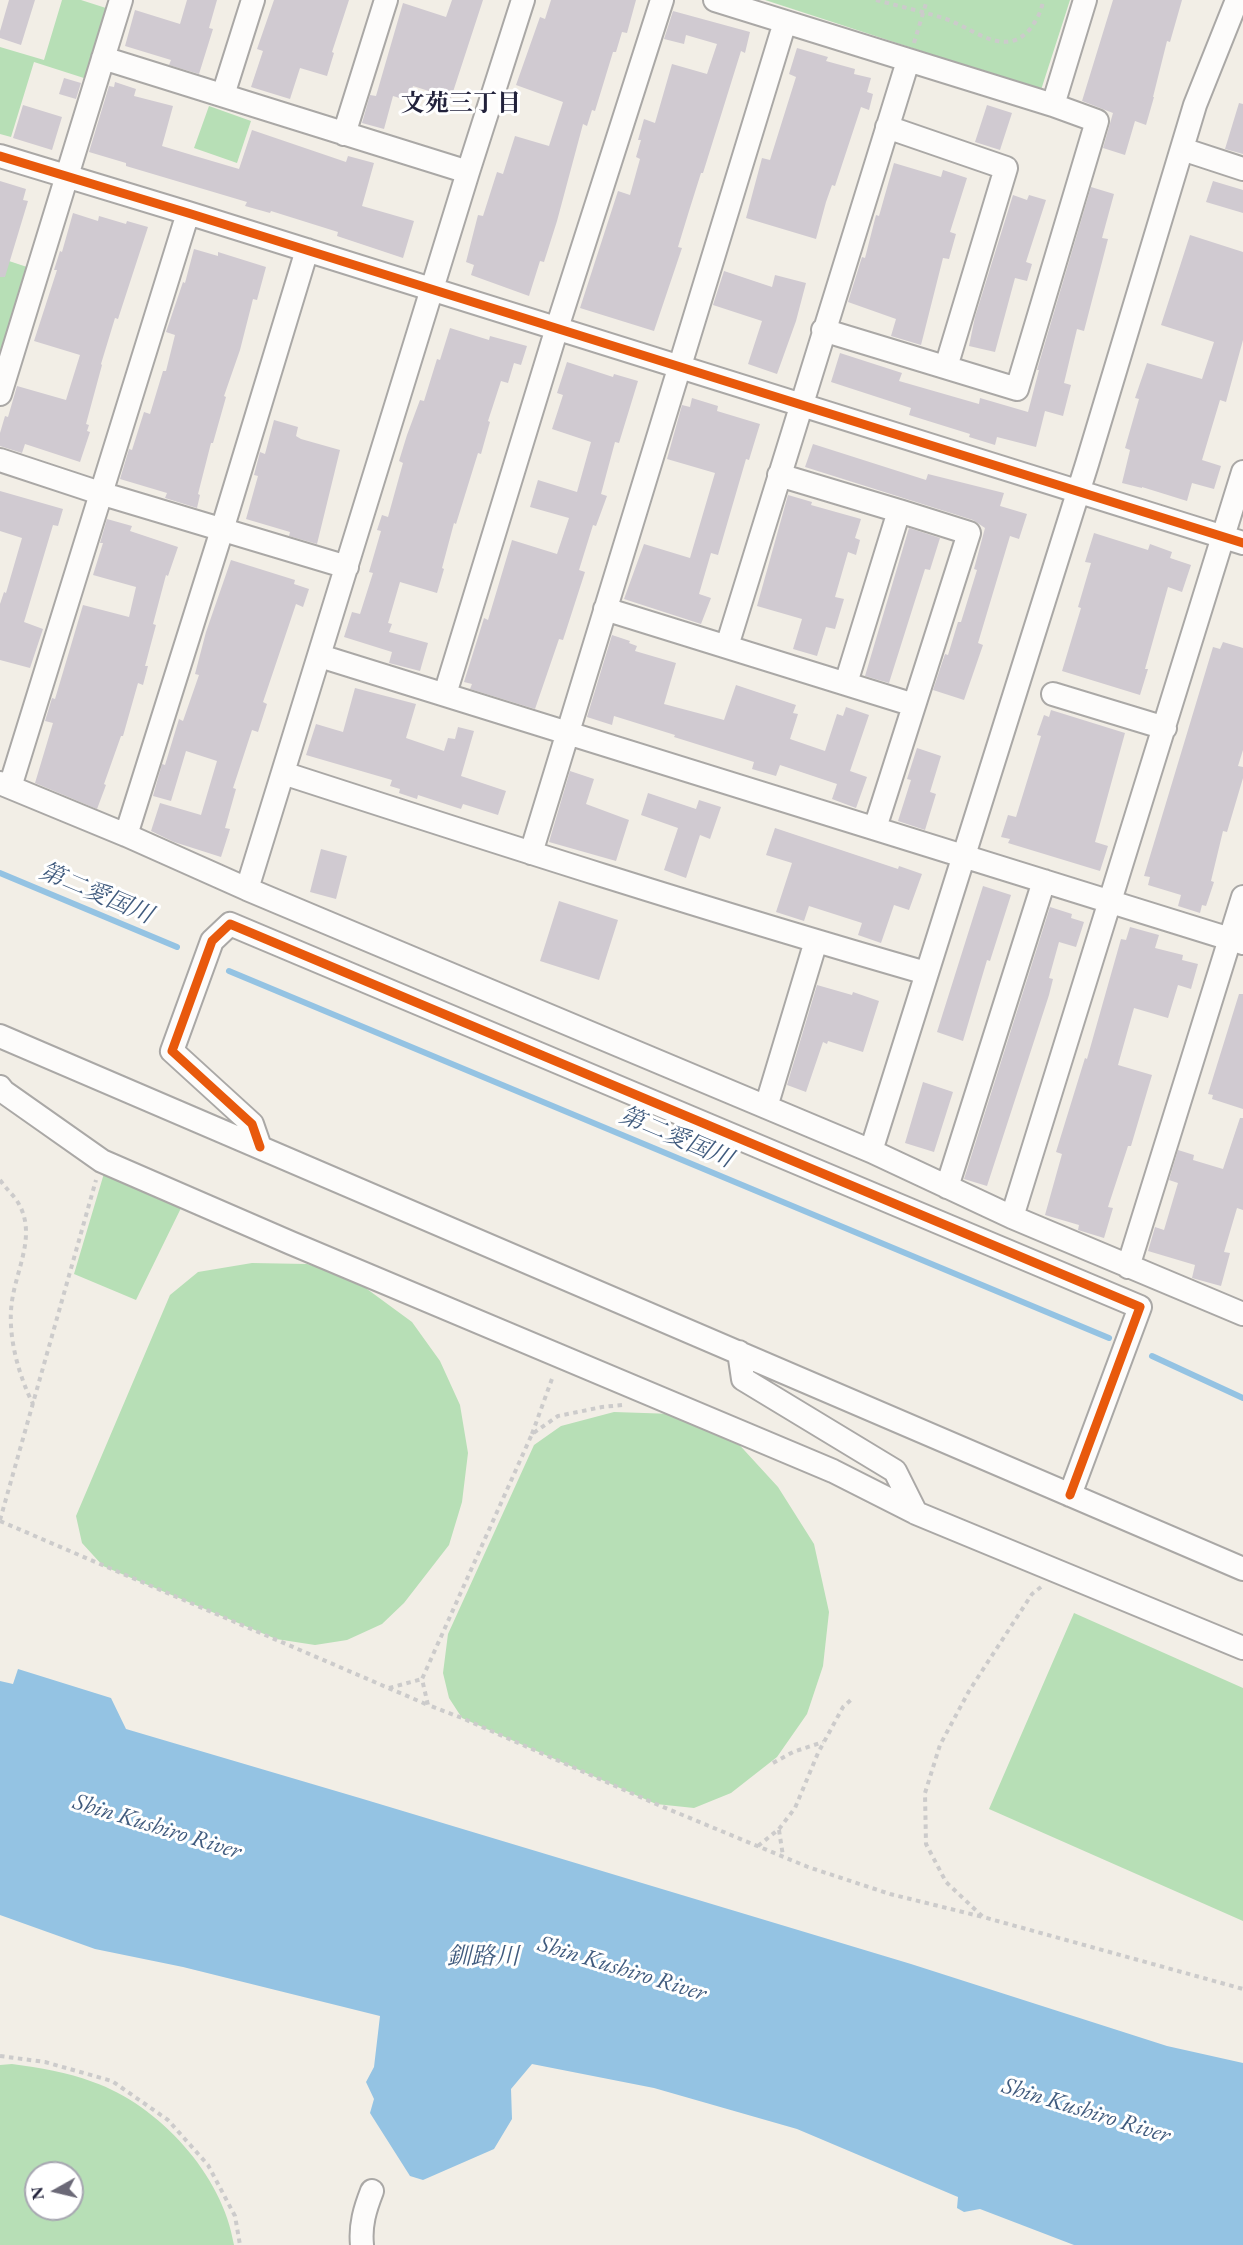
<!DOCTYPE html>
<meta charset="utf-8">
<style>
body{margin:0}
#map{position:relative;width:1243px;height:2245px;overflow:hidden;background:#f2eee6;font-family:"EB Garamond",serif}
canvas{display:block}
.north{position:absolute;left:24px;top:2161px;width:60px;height:60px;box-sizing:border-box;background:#fff;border:2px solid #a7a7b1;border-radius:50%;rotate:262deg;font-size:16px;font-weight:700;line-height:24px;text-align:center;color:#22223b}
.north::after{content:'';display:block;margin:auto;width:21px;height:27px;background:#6b6977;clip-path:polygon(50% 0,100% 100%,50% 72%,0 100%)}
</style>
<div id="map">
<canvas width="1243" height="2245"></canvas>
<div class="north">N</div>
</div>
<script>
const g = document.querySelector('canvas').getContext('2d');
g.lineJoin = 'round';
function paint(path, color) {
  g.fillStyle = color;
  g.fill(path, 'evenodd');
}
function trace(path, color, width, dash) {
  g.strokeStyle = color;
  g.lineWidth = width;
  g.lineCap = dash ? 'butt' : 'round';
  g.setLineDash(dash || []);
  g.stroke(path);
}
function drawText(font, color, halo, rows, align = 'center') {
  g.font = font + ' "EB Garamond","Noto Serif JP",serif';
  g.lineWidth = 6;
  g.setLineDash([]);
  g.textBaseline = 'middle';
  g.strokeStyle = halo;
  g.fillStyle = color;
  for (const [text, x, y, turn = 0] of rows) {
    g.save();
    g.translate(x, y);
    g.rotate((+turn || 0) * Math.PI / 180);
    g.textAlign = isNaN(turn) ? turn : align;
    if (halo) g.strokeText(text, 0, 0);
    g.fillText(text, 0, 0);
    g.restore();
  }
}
const green = new Path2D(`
 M 62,0 L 81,0 L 109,9 L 87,79 L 34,62 L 11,137 L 0,134 L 0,47 L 44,60 Z
 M 765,0 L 1070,0 L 1041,90 Z
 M 209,106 L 251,121 L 237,163 L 194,148 Z
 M 0,258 L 27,267 L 0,354 Z
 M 105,1170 L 182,1206 L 136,1300 L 74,1274 Z
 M 252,1263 L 307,1264 L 352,1278 L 412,1322 L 440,1361 L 460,1405 L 468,1453 L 462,1502 L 449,1545 L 404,1603 L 382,1624 L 347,1640 L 315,1645 L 276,1639 L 103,1566 L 82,1543 L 76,1516 L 170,1295 L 198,1272 Z
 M 614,1412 L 674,1414 L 734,1439 L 778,1487 L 814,1544 L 829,1612 L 823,1666 L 807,1714 L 777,1757 L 731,1793 L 694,1808 L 656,1804 L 462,1718 L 449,1698 L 443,1673 L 448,1634 L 534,1445 L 561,1426 Z
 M 1074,1613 L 1243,1688 L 1243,1921 L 989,1809 Z
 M 12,2064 C 40,2068 67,2072 93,2082 C 159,2105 223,2175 234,2245 L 0,2245 L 0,2065 ZM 36,2173 L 72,2173 L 72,2209 L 36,2209 Z`);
const water = new Path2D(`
 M 18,1669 L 111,1698 L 126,1729 L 363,1799 L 911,1964 L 1167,2046 L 1243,2063 L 1243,2245 L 1074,2245 L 980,2209 L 964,2212 L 957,2208 L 958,2197 L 797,2129 L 654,2088 L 532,2064 L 511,2089 L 512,2119 L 494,2149 L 423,2180 L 410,2176 L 370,2113 L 374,2099 L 366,2082 L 374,2067 L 380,2016 L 183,1967 L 95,1949 L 0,1915 L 0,1681 L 13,1684 Z`);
const stream = new Path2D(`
 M 0,873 L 177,947
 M 229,971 L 1109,1338
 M 1152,1356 L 1243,1398`);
const building = new Path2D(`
 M 9,0 L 35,0 L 21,45 L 0,38 L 0,31 Z
 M 187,0 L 217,0 L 209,28 L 213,29 L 199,74 L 169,65 L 171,60 L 125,46 L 135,10 L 180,24 Z
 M 274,0 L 349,0 L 332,52 L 334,53 L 327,76 L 300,68 L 290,99 L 251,87 L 263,51 L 257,49 Z
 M 452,0 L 483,0 L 451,98 L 413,86 L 409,101 L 393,96 L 384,129 L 362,123 L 370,95 L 376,96 L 403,3 L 446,17 Z
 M 551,0 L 636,0 L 627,33 L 622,32 L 616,52 L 613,52 L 595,111 L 592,110 L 587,126 L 583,124 L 557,221 L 544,262 L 540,261 L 529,296 L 471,275 L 474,265 L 466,262 L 478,215 L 483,216 L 497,172 L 503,174 L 515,136 L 549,146 L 563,102 L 516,85 L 540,17 L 545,19 Z
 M 1113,0 L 1182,0 L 1170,42 L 1167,41 L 1153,97 L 1154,97 L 1146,125 L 1135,121 L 1125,155 L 1103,148 L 1113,113 L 1082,101 Z
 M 673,11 L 750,32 L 745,53 L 741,51 L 703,173 L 701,173 L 689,211 L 678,247 L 682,248 L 654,331 L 580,308 L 618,191 L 630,195 L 640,159 L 636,157 L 641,140 L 638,140 L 644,119 L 655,123 L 672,64 L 707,74 L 717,44 L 686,35 L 684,44 L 664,39 Z
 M 797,48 L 828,57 L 826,61 L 855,69 L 854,74 L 871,78 L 867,92 L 873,94 L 869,110 L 861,107 L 835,186 L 832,185 L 826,202 L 816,239 L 746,218 L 762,158 L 770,160 L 796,77 L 789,74 Z
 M 64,78 L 81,83 L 76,99 L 59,94 Z
 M 115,82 L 136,89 L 134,96 L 173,106 L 162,146 L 195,156 L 239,169 L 252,130 L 346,162 L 348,156 L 374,163 L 362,206 L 414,221 L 403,258 L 337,236 L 338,232 L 271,211 L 270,213 L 245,206 L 247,202 L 126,166 L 126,163 L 89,152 L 109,86 L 114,87 Z
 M 1239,103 L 1243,104 L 1243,154 L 1225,149 Z
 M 23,105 L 62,117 L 52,150 L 13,138 Z
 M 987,105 L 1012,113 L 1000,150 L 975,142 Z
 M 894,163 L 941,177 L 943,170 L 967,178 L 950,232 L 956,234 L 949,259 L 943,258 L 921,345 L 891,336 L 896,319 L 848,302 L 862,257 L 865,258 L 876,215 L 879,216 Z
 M 0,181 L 26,189 L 23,200 L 28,201 L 5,277 L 0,277 Z
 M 1213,181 L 1243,190 L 1243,213 L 1206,202 Z
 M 1091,187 L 1114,194 L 1102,238 L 1108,239 L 1084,331 L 1077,329 L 1064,383 L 1071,385 L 1063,416 L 1045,411 L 1036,447 L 997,437 L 995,445 L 969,437 L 970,434 L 909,415 L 911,408 L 831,382 L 840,353 L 902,373 L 899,381 L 979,404 L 980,398 L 1028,412 L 1039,370 L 1037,370 Z
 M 1013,195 L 1027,200 L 1029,195 L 1046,200 L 1026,262 L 1032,264 L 1027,281 L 1015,278 L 995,352 L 969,346 L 975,317 Z
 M 73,213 L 98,221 L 99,216 L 126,224 L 127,221 L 148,227 L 118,319 L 115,318 L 101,364 L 102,365 L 86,424 L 89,425 L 87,431 L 90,432 L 80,462 L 25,444 L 22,453 L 0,446 L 0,433 L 5,416 L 8,417 L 17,386 L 66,400 L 80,355 L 34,341 L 57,270 L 54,270 L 60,251 L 62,252 Z
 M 1190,235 L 1243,252 L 1243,340 L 1226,402 L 1220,400 L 1202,460 L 1221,466 L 1214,489 L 1192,483 L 1187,501 L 1142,487 L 1142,488 L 1122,483 L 1130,450 L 1125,448 L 1139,399 L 1135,398 L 1147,363 L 1202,379 L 1214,342 L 1161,325 Z
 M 194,249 L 218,256 L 218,252 L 266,267 L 257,300 L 253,299 L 240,350 L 224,396 L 226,397 L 213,443 L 211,443 L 198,494 L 200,495 L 197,508 L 165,498 L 167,493 L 120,479 L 129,449 L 132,450 L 144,412 L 150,414 L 163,371 L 166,371 L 175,335 L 166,332 L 183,282 L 185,283 Z
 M 724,271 L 772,287 L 775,275 L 806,283 L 796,321 L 777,374 L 748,364 L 762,321 L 713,305 Z
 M 450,328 L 489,340 L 490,336 L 527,346 L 521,365 L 514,363 L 508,383 L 501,381 L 488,421 L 490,422 L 481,454 L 478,453 L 456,524 L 454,523 L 442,568 L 444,569 L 437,593 L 400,582 L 388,623 L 392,624 L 389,632 L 428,643 L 420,671 L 389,663 L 392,652 L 344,637 L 352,612 L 360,614 L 373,573 L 369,572 L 381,531 L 377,530 L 382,515 L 388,517 L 403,463 L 399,461 L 407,435 L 420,400 L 424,401 L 437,359 L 440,360 Z
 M 567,362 L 613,377 L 614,374 L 638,381 L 619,443 L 615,442 L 601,494 L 607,496 L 596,526 L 593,525 L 579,570 L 585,572 L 563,640 L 559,639 L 535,709 L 470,689 L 472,684 L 464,682 L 484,618 L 488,620 L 512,540 L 557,554 L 569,518 L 530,507 L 538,480 L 577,492 L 591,442 L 552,429 L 563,395 L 557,393 Z
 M 692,398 L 718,406 L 717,411 L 760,424 L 749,460 L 746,459 L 718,555 L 711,553 L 699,594 L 711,598 L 701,624 L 624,599 L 644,544 L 690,558 L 715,473 L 667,459 L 682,405 L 690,407 Z
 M 274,420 L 298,427 L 296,436 L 301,439 L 340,450 L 317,544 L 289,536 L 290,532 L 246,519 L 258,476 L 254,475 L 260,452 L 265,454 Z
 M 813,444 L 926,480 L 928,474 L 1004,493 L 1000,506 L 1027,514 L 1019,539 L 1010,536 L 978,643 L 983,645 L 964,700 L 933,690 L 945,654 L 948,655 L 958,622 L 961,622 L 977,570 L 974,569 L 985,528 L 973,520 L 805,467 Z
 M 0,491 L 63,509 L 58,526 L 53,525 L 24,622 L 43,629 L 30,668 L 0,660 L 0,604 L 4,592 L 6,593 L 22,538 L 0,531 Z
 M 788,495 L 812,502 L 811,505 L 861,519 L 855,538 L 860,540 L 856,555 L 848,552 L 835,597 L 844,599 L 835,629 L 826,627 L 817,656 L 793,649 L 802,619 L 757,606 Z
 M 107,519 L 132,526 L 130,531 L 178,547 L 168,576 L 166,575 L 153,624 L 156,625 L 145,666 L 148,666 L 143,685 L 138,683 L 123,736 L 121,736 L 104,784 L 106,785 L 97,809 L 35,783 L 53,723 L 45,721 L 52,698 L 55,699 L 83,605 L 129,617 L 136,587 L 93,575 L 103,543 L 100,543 Z
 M 909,528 L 940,538 L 930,570 L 925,569 L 889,683 L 865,676 Z
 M 1094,533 L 1148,550 L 1150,544 L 1172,552 L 1170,558 L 1191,565 L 1182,592 L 1168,587 L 1145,669 L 1148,669 L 1140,695 L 1062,671 L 1081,608 L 1078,607 L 1091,563 L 1085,562 Z
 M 231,560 L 295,580 L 294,584 L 309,589 L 303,607 L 296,604 L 263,702 L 267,704 L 258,732 L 252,730 L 233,788 L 236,789 L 225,828 L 230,829 L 221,857 L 174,842 L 151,831 L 160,803 L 201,815 L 217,761 L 186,751 L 171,801 L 153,796 L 162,764 L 165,765 L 179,719 L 183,721 L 199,675 L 195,674 L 206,632 Z
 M 612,635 L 630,641 L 629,643 L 637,646 L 635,651 L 676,663 L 664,704 L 724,720 L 736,685 L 796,705 L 793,713 L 798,714 L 790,739 L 825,751 L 837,714 L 843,716 L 846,707 L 869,715 L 850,771 L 867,777 L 856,808 L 832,799 L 837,784 L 780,765 L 776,776 L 752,769 L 754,762 L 674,737 L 675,735 L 614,716 L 612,725 L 587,717 Z
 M 1223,642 L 1243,648 L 1243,750 L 1238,766 L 1243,767 L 1243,778 L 1227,832 L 1223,831 L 1211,881 L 1214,882 L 1206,906 L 1202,905 L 1200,913 L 1178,906 L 1181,895 L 1148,885 L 1150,877 L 1144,876 L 1213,647 L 1220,649 Z
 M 355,688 L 416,704 L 406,738 L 444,751 L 448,738 L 455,739 L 458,727 L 474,731 L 461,776 L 506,791 L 498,815 L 463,804 L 461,809 L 418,795 L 417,799 L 399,793 L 400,789 L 390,786 L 392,780 L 306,755 L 316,724 L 343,732 Z
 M 1051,710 L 1125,733 L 1095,842 L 1108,846 L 1100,871 L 1008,843 L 1010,839 L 1001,837 L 1008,815 L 1016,817 L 1041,736 L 1037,735 L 1044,715 L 1049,717 Z
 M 917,748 L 941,756 L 930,792 L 936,794 L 925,830 L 898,821 L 911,780 L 907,779 Z
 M 570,771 L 594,779 L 586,804 L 629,820 L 616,861 L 549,842 Z
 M 648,793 L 696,809 L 699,800 L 721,807 L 710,839 L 700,835 L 686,878 L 664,870 L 678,828 L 641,815 Z
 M 775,828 L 898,869 L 899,866 L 922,874 L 909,910 L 894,905 L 881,943 L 858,935 L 862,923 L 809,906 L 804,921 L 776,912 L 792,863 L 766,855 Z
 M 321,849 L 347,856 L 336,899 L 310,892 Z
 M 983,886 L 1011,895 L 990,961 L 987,960 L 963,1041 L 937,1032 Z
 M 559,901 L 618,920 L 599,980 L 540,961 Z
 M 1050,907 L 1072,914 L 1071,918 L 1084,922 L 1076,947 L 1059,942 L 1049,978 L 1053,979 L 1049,995 L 987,1186 L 964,1179 Z
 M 1130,927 L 1159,935 L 1155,948 L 1183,955 L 1182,960 L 1198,964 L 1191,989 L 1178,985 L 1168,1018 L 1134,1008 L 1118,1065 L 1152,1075 L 1131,1146 L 1128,1146 L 1108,1207 L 1113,1208 L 1104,1238 L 1078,1230 L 1079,1225 L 1045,1215 L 1062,1154 L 1056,1152 L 1085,1058 L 1087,1059 L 1121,939 L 1126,940 Z
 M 817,985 L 852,995 L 853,992 L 879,1001 L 863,1052 L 828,1041 L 827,1044 L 823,1042 L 806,1092 L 787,1085 Z
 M 1239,994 L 1243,994 L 1243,1109 L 1212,1099 L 1213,1095 L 1208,1094 Z
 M 923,1082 L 953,1092 L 934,1152 L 905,1143 Z
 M 1240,1118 L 1243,1118 L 1243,1210 L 1237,1208 L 1224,1252 L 1230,1253 L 1221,1286 L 1192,1278 L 1195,1265 L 1148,1251 L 1155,1227 L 1164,1230 L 1178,1183 L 1169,1180 L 1178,1150 L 1194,1155 L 1193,1160 L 1223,1169 Z`);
const path = new Path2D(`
 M 876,0 C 898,6 921,11 943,18 C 971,26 1004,60 1030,29 C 1036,21 1042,11 1043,0
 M 914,43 L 927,0
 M 0,1180 C 5,1187 10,1192 15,1198 C 39,1231 17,1266 12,1301 C 7,1334 18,1374 33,1404
 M 622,1405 L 602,1407 L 558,1416 L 532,1434 L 422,1679 L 428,1705 L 462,1718 L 656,1804 L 808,1867 L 890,1894 L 983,1917
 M 532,1434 L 553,1376
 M 0,1520 L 96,1180
 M 0,1521 L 428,1705
 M 1041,1587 L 1032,1594 L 969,1691 L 940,1745 L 925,1793 L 926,1844 L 946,1882 L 983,1917 L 1243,1989
 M 389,1688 L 422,1679
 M 773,1763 L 793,1752 L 823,1742
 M 779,1830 L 783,1856
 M 758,1846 L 779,1829 L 795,1808 L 818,1753 L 843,1707 L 853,1698
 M 0,2056 L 45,2062 L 112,2081 L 168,2120 L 208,2165 L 235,2216 L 240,2245`);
const minor = new Path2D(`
 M 715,0 L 1053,105 L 1097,121 L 1017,389 L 823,330
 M 103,58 L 468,172
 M 223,95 L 253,0
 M 1053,105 L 1085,0
 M 887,127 L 1006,168 L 946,367
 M 344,134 L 386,0
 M 1182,149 L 1243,169
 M 0,156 L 188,213 L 1243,543
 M 0,394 L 121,0
 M 0,460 L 100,493 L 347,567
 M 779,475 L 899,511
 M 605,609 L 914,705
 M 727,646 L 908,61
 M 320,656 L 1243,943
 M 846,683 L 899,511 L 969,533 L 875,828
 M 445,694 L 557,328 L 662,0
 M 1053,694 L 1165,728
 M 283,773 C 496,842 710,911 926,973
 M 0,783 L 126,835 L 247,889 L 871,1151 L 1012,1217 L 1243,1314
 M 10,787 L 188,213
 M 126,835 L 222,530 L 307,250
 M 531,853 L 785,22
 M 247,889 L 468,172 L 523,0
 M 0,1036 L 1243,1569
 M 0,1087 L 4,1092 L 102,1161 L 291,1243 L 833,1471 L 916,1513 L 1243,1648
 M 766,1107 L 816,941
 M 260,1147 L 252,1124 L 172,1051 L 212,941 L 230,924 L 1140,1307 L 1070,1495
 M 871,1151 L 1087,464 L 1195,105 L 1237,0
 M 947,1187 L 1044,881
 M 1012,1217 L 1243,472
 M 1128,1267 L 1243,897
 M 739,1352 L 743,1379 L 895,1471 L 916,1513
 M 362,2245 C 360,2225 365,2209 372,2191`);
const cycleway = new Path2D(`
 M 0,156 L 188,213 L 1243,543
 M 260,1147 L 252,1124 L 172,1051 L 212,941 L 230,924 L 1140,1307 L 1070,1495`);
const neighbourhoodNames = [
 ["文苑三丁目",461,104]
];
const waterNames = [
 ["第二愛国川",96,894,23],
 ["第二愛国川",676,1138,23],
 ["Shin Kushiro River",157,1827,17],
 ["釧路川",483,1957],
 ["Shin Kushiro River",622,1969,17],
 ["Shin Kushiro River",1086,2111,17]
];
paint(green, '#b7dfb6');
paint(water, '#94c3e3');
trace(stream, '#94c3e3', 6);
paint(building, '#d0cad1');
trace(minor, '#aaa8a6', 26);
trace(path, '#cccbcb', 4, [4.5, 4.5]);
trace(minor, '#fdfcfb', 22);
trace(cycleway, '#e8590c', 9);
drawText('bold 24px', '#22223b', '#fff', neighbourhoodNames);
drawText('italic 24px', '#405b7e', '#fff', waterNames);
</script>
